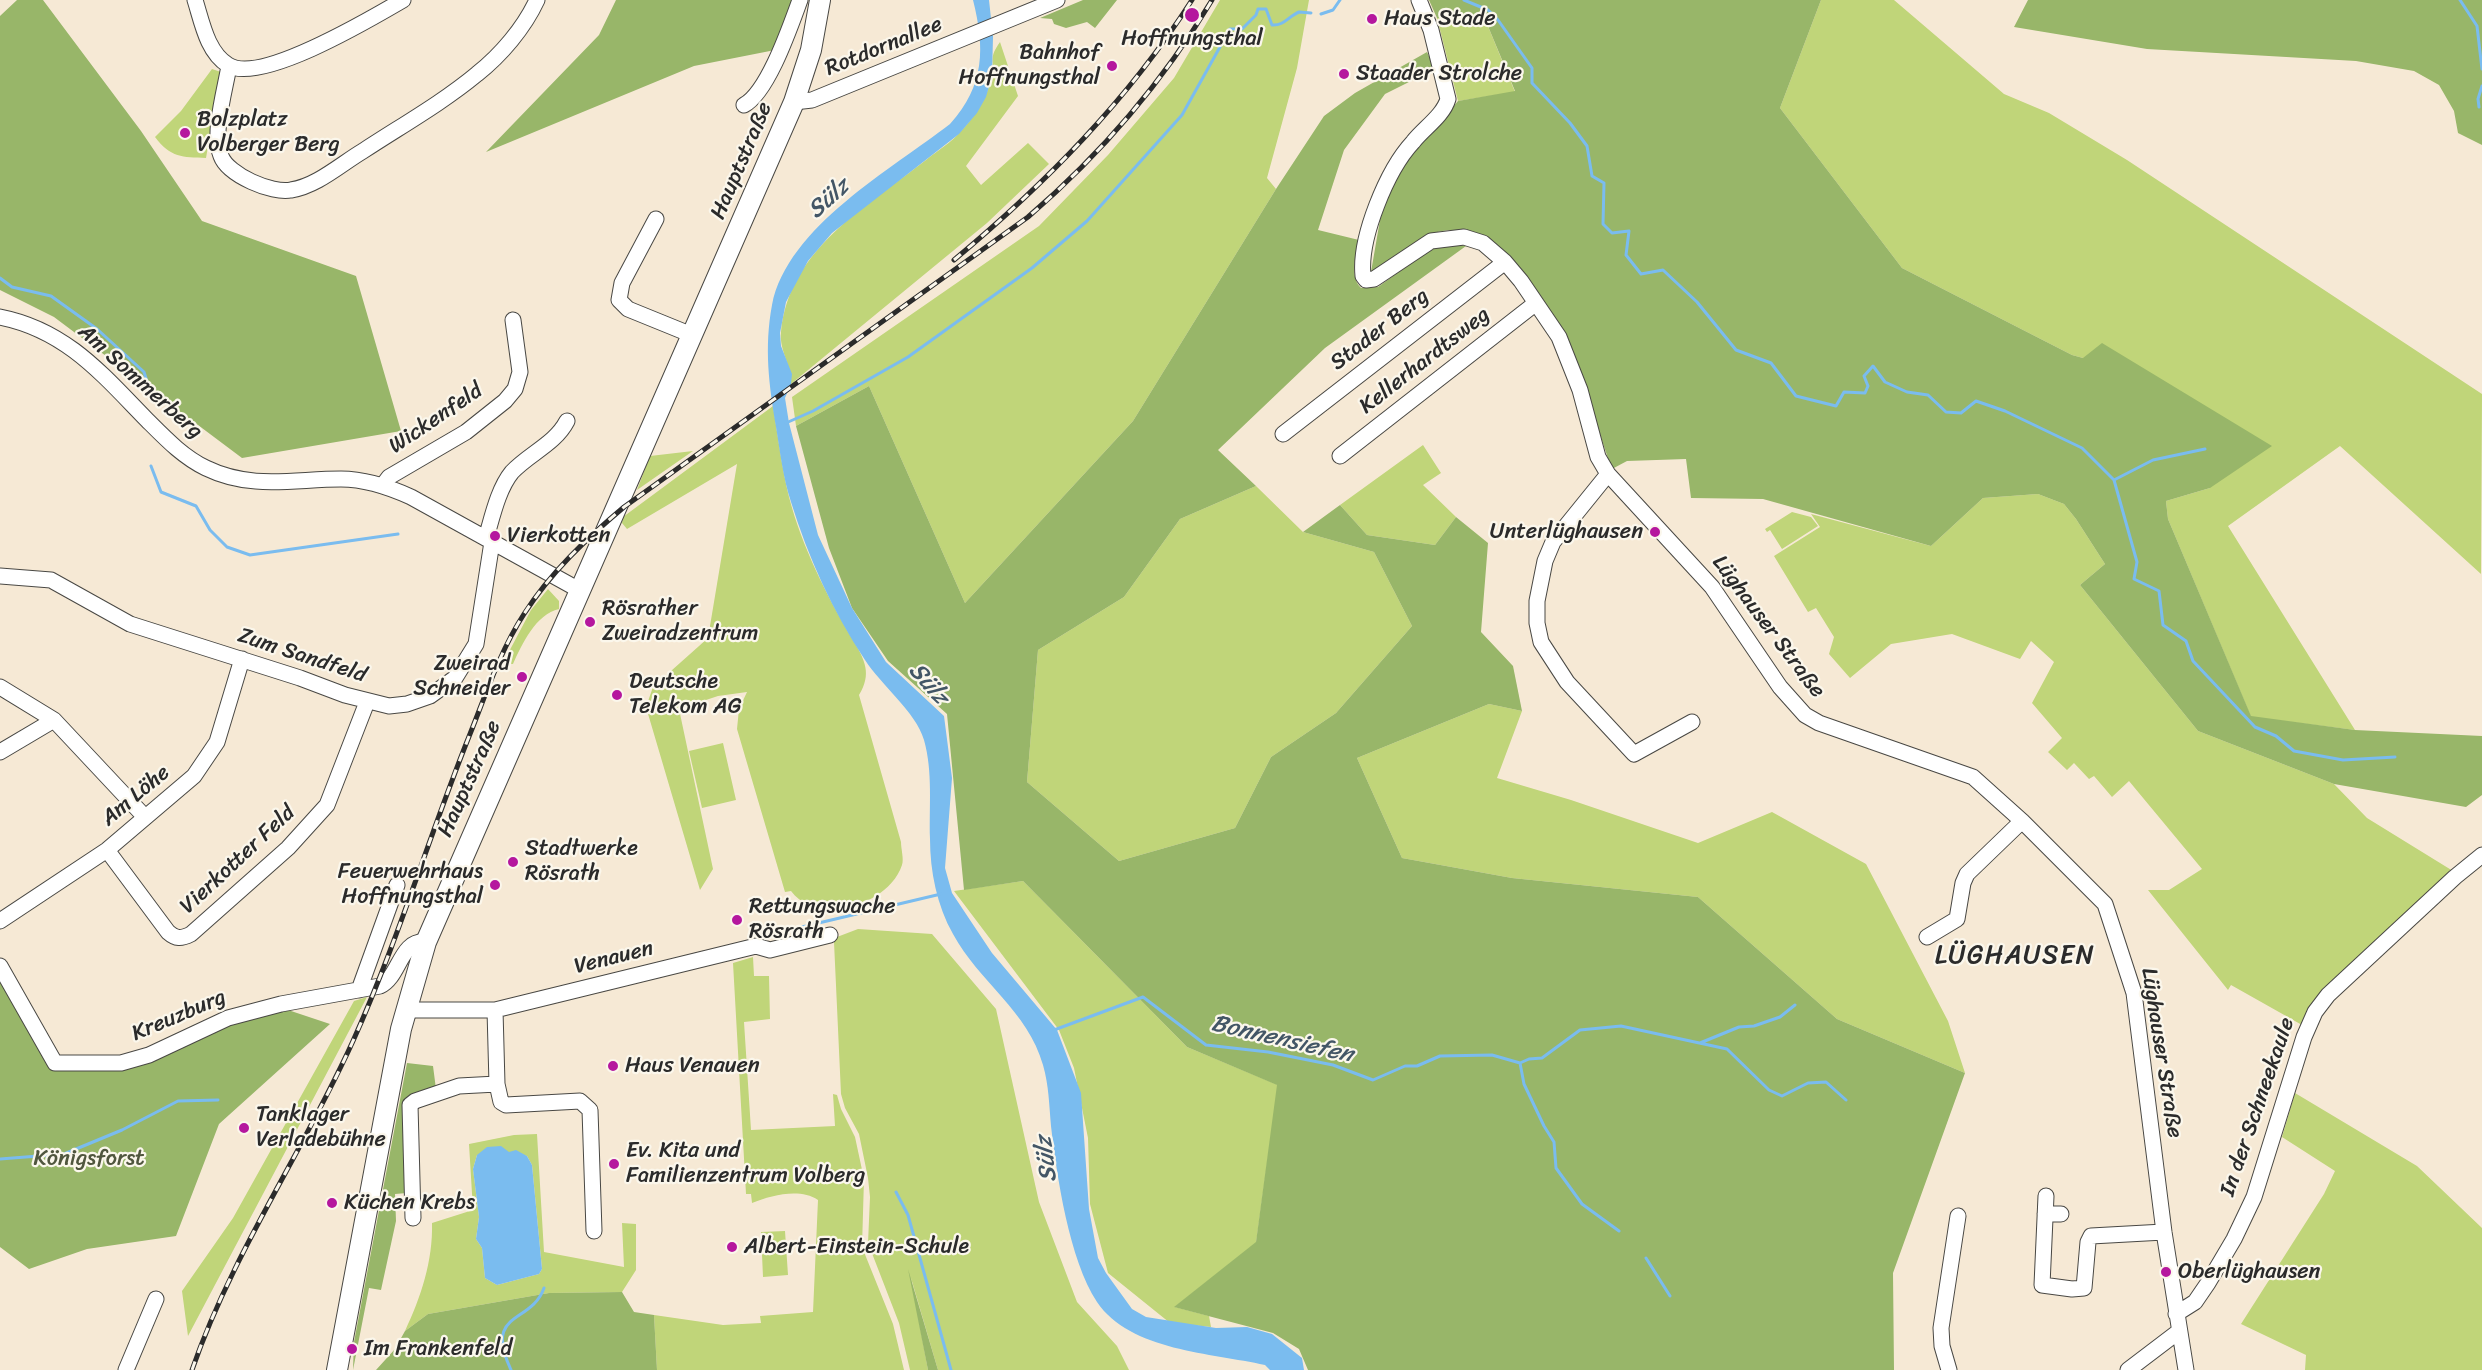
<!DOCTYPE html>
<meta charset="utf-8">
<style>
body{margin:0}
canvas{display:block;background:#f6e9d5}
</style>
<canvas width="2482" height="1370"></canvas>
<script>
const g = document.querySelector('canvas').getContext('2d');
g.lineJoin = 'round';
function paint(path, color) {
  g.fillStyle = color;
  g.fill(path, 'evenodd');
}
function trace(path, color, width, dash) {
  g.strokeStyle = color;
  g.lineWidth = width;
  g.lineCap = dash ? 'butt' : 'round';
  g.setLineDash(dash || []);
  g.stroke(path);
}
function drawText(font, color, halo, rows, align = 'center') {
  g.font = font + ' Sriracha,sans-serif';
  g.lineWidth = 4.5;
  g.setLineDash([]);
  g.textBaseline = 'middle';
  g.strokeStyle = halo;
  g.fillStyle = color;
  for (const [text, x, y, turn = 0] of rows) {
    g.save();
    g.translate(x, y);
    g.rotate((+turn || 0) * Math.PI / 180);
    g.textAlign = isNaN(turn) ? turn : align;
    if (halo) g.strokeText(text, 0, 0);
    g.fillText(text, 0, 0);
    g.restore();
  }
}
const green = new Path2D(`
 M 1220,0 L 1309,0 L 1297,68 L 1267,178 L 1276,189 L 1133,421 L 965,603 L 869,386 L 796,426 L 792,397 L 1039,226 L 1108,155 L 1174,78 Z
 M 1821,0 L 1894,0 L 2004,94 L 2049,113 L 2127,160 L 2482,394 L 2481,574 L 2340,446 L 2228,526 L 2355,730 L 2251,717 L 2168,519 L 2166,501 L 2210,488 L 2083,358 L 2072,355 L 1902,268 L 1780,108 Z
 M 1437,18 L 1485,19 L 1515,92 L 1458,101 Z
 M 1000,42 L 1018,96 L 966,166 L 981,185 L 1028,143 L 1049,164 L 987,223 L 791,384 C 792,366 779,351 781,332 C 789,249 867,206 926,160 C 937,151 952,142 961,131 C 975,116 988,96 992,76 C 995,59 988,59 1000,42 Z
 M 212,69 L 221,72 L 206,158 C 182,157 171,158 155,137 L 181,111 Z
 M 773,406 C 778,437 782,468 789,497 C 802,547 827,596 853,640 C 865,660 872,674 859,695 L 901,842 C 901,849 904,859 902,865 C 889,905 818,927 791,891 L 785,892 L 737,729 L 739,709 L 747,692 L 718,696 L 679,709 L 713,869 L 700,890 L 646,707 L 653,687 L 708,638 L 737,464 L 627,529 L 622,523 L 623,517 Z
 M 1423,445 L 1441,473 L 1423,485 L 1456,517 L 1435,545 L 1367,535 L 1340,505 Z
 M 693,451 L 637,490 L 650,456 Z
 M 1256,486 L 1303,532 L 1374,552 L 1412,626 L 1336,713 L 1271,757 L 1235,828 L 1119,861 L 1027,782 L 1038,650 L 1124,597 L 1180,519 Z
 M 2038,494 L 2064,504 L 2076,519 L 2105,564 L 2080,585 L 2198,731 L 2334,784 L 2367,818 L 2453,871 L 2302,1025 L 2231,985 L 2228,990 L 2148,890 L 2169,890 L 2202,869 L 2129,781 L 2112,797 L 2094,776 L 2089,779 L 2074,763 L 2067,770 L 2048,752 L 2062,738 L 2032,703 L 2054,662 L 2031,641 L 2020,659 L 1952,634 L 1891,644 L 1850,678 L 1829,654 L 1834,637 L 1816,608 L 1808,612 L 1774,556 L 1820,527 L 1811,514 L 1931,546 L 1983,498 Z
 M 1792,512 L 1811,517 L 1818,526 L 1782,549 L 1770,530 L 1767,532 L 1765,529 Z
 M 548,589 L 559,601 L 559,609 C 536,614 522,644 513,664 L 503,663 L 531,610 Z
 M 1489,704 L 1522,711 L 1497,778 L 1571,800 L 1698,843 L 1772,812 L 1866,864 L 1948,1021 L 1965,1073 L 1837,1019 L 1698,897 L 1512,878 L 1402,858 L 1357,758 Z
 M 723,743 L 736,800 L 702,808 L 689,751 Z
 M 1023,881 L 1187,1047 L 1278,1085 L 1256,1243 L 1175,1307 L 1209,1316 L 1211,1327 L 1170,1323 L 1108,1273 L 1090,1204 L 1088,1138 L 1074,1068 L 1059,1030 L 954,891 Z
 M 858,929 L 932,934 L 996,1009 L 1039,1202 L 1077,1302 L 1117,1346 L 1129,1370 L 938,1370 L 911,1278 L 928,1370 L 910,1370 L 899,1323 L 868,1243 L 870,1197 L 868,1178 L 859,1134 L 845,1108 L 841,1094 L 834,942 L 837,937 Z
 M 753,957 L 754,976 L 769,976 L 770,1019 L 744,1022 L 751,1130 L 835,1126 L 833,1094 L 837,1095 L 841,1109 L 855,1137 L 864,1179 L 862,1247 L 893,1324 L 904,1370 L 657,1370 L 654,1315 L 723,1325 L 761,1323 L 760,1316 L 813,1312 L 818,1200 C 800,1188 772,1195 752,1203 L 751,1194 L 746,1194 L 733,963 Z
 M 367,997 L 188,1336 L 182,1291 L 233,1218 L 354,1001 Z
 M 2295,1093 L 2417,1166 L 2482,1228 L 2482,1370 L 2305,1370 L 2306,1355 L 2241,1324 L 2324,1194 L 2335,1171 L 2282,1137 Z
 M 537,1134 L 544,1252 L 624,1267 L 622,1223 L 636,1224 L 636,1270 L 622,1292 L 549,1293 L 428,1314 L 405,1331 C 421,1297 433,1261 432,1223 L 473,1210 L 469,1144 L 514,1135 ZM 509,1152 L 527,1156 L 532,1165 L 542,1269 L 539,1274 L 497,1285 L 485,1278 L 482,1248 L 476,1239 L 479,1217 L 473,1169 L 477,1155 Z
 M 785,1231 L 788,1275 L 763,1277 L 761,1232 Z`);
const forest = new Path2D(`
 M 17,0 L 43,0 L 141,131 L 202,221 L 356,276 L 401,431 L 242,458 L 54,317 L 0,290 L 0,16 Z
 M 616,0 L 796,0 L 775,50 L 694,66 L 486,152 L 599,35 Z
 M 1083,0 L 1117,0 L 1095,28 L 1087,22 L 1066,28 L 1054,24 L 1052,19 L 1040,18 Z
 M 1429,0 L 1821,0 L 1780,108 L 1902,268 L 2072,355 L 2083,358 L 2102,343 L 2272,446 L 2210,488 L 2166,501 L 2168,519 L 2251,716 L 2355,730 L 2482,736 L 2482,795 L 2466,807 L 2334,784 L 2198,731 L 2080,585 L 2105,564 L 2076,519 L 2064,504 L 2038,494 L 1983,498 L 1931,546 L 1763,499 L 1691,498 L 1686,459 L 1627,461 L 1612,469 C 1583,388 1569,305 1496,250 C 1478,236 1467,227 1442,231 C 1424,234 1388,261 1371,272 L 1381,214 L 1396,173 L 1458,101 L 1515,91 L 1485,19 L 1437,18 Z
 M 2028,0 L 2482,0 L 2482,145 L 2458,133 L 2454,111 L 2439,85 L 2414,71 L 2356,61 L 2147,49 L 2014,27 Z
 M 1427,52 L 1435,69 L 1385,94 L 1344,150 L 1318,230 L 1359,240 C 1356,257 1349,275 1361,288 L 1378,287 L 1433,247 L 1449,243 L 1466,246 L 1325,348 L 1218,450 L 1256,486 L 1180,519 L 1124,597 L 1038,650 L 1027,782 L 1119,861 L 1235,828 L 1271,757 L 1336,713 L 1412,626 L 1374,552 L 1303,532 L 1340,505 L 1367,535 L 1435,545 L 1456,517 L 1488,543 L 1481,632 L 1513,666 L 1522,711 L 1489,704 L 1357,758 L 1402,858 L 1512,878 L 1698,897 L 1837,1019 L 1965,1073 L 1893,1273 L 1894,1370 L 1308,1370 L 1299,1349 L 1273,1333 L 1174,1307 L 1256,1242 L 1277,1085 L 1187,1047 L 1023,881 L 964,890 L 947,714 L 888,661 L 852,608 L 829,548 L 796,426 L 869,386 L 965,603 L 1133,421 L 1276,189 L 1324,116 L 1355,93 Z
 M 0,975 L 54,1068 L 85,1071 L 123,1067 L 229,1023 L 282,1008 L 330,1024 L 219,1124 L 176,1236 L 87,1249 L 29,1269 L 0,1247 Z
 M 407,1063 L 433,1066 L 436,1089 L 405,1101 L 407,1193 L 395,1194 L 396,1221 L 381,1290 L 369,1288 L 353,1370 L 354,1342 Z
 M 908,1269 L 938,1370 L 928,1370 Z
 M 622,1292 L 634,1312 L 654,1315 L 657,1370 L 376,1370 L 395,1349 L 405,1331 L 428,1314 L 549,1293 Z`);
const water = new Path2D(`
 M 973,0 L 989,0 L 993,37 L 992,76 L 986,97 L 977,113 L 959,134 L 832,233 L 808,261 L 786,302 L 780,333 L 781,346 L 792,374 L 791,384 L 785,398 L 789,423 L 818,535 L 852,608 L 886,662 L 944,716 L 952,778 L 945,868 L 952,893 L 992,953 L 1057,1030 L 1081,1093 L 1089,1209 L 1098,1258 L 1106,1273 L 1132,1309 L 1146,1317 L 1216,1328 L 1247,1327 L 1272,1334 L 1302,1358 L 1304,1370 L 1270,1370 L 1265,1365 C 1212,1353 1130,1351 1097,1302 C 1069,1259 1057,1177 1051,1126 C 1049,1105 1049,1086 1043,1065 C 1028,1011 979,982 953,934 C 937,906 930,871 930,839 C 929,806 933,772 924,740 C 916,712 881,685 865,660 C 833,612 808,557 791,502 C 783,478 780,451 776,427 C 769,385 764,348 772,305 C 787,227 892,169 950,124 C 985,85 985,48 973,0 Z
 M 501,1146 L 509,1152 L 516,1150 L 527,1156 L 532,1165 L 542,1269 L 539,1274 L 497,1285 L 485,1278 L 482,1248 L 476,1239 L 479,1217 L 473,1169 L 477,1155 L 487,1147 Z`);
const stream = new Path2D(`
 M 1464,0 L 1488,10 L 1498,20 L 1532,68 L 1532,83 L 1570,123 L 1587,146 L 1592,176 L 1604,183 L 1603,224 L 1612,233 L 1629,231 L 1626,255 L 1641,274 L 1663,270 L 1697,302 L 1736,350 L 1771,363 L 1796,396 L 1836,406 L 1844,392 L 1865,393 L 1868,386 L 1864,376 L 1873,366 L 1885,382 L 1907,392 L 1928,395 L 1946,412 L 1961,413 L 1976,401 L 2005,411 L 2082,448 L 2114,480 L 2137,562 L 2134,579 L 2159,591 L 2163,625 L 2186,641 L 2193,661 L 2255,727 L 2276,736 L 2294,751 L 2343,760 L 2395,757
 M 2460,0 L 2477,26 L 2482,69
 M 1321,14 L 1333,10 L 1340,0
 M 2479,107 L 2478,99 L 2482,86
 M 0,278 L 12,287 L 51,296 L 97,329 L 144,372 L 151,394
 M 786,423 L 813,411 L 908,357 L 1032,268 L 1087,221 L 1182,115 L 1230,29 L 1242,29 L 1256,15 L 1258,9 L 1266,9 L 1272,25 C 1284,26 1289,16 1299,12 L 1311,13
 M 151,466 L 161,492 L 196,506 L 210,530 L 227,547 L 250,555 L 398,534
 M 2114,480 L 2153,460 L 2205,449
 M 768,935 L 941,894
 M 1054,1030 L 1143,997 L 1206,1045 L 1268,1052 L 1333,1065 L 1373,1080 L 1405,1066 L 1417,1066 L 1440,1056 L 1492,1055 L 1520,1063 L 1529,1059 L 1542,1058 L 1580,1030 L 1621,1026 L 1727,1049 L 1769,1090 L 1782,1096 L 1808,1083 L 1826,1082 L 1846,1100
 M 1700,1043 L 1739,1027 L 1754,1026 L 1780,1017 L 1795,1005
 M 1520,1063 L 1524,1084 L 1544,1126 L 1554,1142 L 1556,1168 L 1582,1204 L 1619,1231
 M 0,1159 L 64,1154 L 122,1130 L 178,1101 L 218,1100
 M 896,1192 L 908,1215 L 951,1370
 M 1646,1258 L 1670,1296
 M 511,1370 C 483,1310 531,1325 544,1288`);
const minor = new Path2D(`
 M 195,0 C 202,22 207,52 228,65 C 260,85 372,18 403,0
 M 1419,0 L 1431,30 L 1448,99 C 1443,116 1424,128 1413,142 C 1387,170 1359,238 1363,276 L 1366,280 L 1374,279 L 1431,241 L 1464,237 L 1483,243 L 1505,262 L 1521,281 L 1559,337 L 1580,390 L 1598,457 L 1608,474 L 1712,587 L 1780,687 L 1805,715 L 1819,723 L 1973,777 L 2022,821 L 2105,904 L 2134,993 L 2164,1232 L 2186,1370
 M 229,66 C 225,90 212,134 221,156 C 228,175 272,194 291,190 C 317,186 341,164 363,151 C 401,126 442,103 477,74 C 501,55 524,28 537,0
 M 794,102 L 812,100 L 1057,0
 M 744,105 C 768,92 790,27 800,0
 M 656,219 L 622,283 L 619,300 L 628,309 L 692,335
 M 0,317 C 66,330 102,374 147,420 C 165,438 183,457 206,468 C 251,490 294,479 341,479 C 365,479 389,487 411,497 L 581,591
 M 1283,434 L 1505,262
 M 1340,456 L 1536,303
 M 1608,474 L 1553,542 L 1545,561 L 1537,601 L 1537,623 L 1541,642 L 1567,682 L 1634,754 L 1692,722
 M 383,485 L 389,477 L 466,432 L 505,401 L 515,389 L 520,372 L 513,320
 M 486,538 C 492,518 498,489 512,472 C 530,453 555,444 567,421
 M 0,576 L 51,580 L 130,624 L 300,678 L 345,695 L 389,706 L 407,704 L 430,696 L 455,678 L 476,644 L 492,542
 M 0,687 L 54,720 L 144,816
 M 0,752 L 54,720
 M 107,850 L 168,932 C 176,939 181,939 191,934 L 288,848 L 327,805 L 367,702
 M 0,921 L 107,850 L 194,776 L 217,742 L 242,659
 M 1927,937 L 1957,919 L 1963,883 L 1967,874 L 2022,821
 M 0,966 L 55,1063 L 121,1063 L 149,1055 L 228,1018 L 281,1004 L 380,986 C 400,977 400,939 426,942
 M 359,990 L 397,885
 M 406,1010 L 495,1010 L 756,946 L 770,950 L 830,935
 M 495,1010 L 497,1084 L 501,1102 L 506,1105 L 580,1101 L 590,1110 L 594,1231
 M 2046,1196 L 2042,1285 L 2072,1289 L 2084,1288 L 2088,1242 L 2091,1236 L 2164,1232
 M 2045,1214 L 2061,1214
 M 413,1218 L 410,1105 L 415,1101 L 459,1086 L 497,1084
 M 2176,1314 L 2195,1302 L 2208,1283 L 2234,1239 L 2254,1197 L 2304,1037 L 2315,1012 L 2328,995 L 2455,877 L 2482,855
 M 126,1370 L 156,1299
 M 1949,1370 L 1942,1346 L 1941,1328 L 1958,1216
 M 2128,1370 L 2178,1332`);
const major = new Path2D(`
 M 337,1370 L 401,1029 L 426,942 L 794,102 L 811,50 L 820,0`);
const rail = new Path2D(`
 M 954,260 C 1045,184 1128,100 1192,0
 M 192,1370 C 232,1254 303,1152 353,1041 C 398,941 429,836 470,734 C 486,694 500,651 524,614 C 551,572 586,539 624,507 L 1028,217 C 1100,155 1163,82 1212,0`);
const markers = [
 [1192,15,8,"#b5179e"],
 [1372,19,6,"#b5179e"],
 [1112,66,6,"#b5179e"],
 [1344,74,6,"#b5179e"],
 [185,133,6,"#b5179e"],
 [1655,532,6,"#b5179e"],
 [495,536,6,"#b5179e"],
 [590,622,6,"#b5179e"],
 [522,677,6,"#b5179e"],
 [617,695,6,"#b5179e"],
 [513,862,6,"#b5179e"],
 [495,885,6,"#b5179e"],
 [737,920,6,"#b5179e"],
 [613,1066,6,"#b5179e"],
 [244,1128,6,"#b5179e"],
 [614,1164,6,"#b5179e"],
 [332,1203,6,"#b5179e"],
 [732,1247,6,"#b5179e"],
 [2166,1272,6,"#b5179e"],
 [352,1349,6,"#b5179e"]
];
const poiNames = [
 ["Haus Stade",1384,19],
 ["Hoffnungsthal",1192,39,"center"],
 ["Bahnhof",1100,53,"right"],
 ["Hoffnungsthal",1100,78,"right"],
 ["Staader Strolche",1356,74],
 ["Bolzplatz",197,120],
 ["Volberger Berg",197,145],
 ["Unterlüghausen",1643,532,"right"],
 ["Vierkotten",507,536],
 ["Rösrather",602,609],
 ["Zweiradzentrum",602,634],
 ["Zweirad",510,664,"right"],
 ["Schneider",510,689,"right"],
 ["Deutsche",629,682],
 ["Telekom AG",629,707],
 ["Stadtwerke",525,849],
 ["Rösrath",525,874],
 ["Feuerwehrhaus",483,872,"right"],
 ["Hoffnungsthal",483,897,"right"],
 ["Rettungswache",749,907],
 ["Rösrath",749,932],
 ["Haus Venauen",625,1066],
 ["Tanklager",256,1115],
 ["Verladebühne",256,1140],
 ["Ev. Kita und",626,1151],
 ["Familienzentrum Volberg",626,1176],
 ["Küchen Krebs",344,1203],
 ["Albert-Einstein-Schule",744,1247],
 ["Oberlüghausen",2178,1272],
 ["Im Frankenfeld",364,1349]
];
const streetNames = [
 ["Rotdornallee",884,47,-22],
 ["Hauptstraße",742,161,-67],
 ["Stader Berg",1380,330,-38],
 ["Kellerhardtsweg",1425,361,-38],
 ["Am Sommerberg",140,382,42],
 ["Wickenfeld",436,419,-34],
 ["Lüghauser Straße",1768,627,53],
 ["Zum Sandfeld",302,656,18],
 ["Hauptstraße",470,779,-66],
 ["Am Löhe",136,796,-40],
 ["Vierkotter Feld",238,860,-43],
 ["Venauen",614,958,-14],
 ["Kreuzburg",179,1016,-23],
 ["Lüghauser Straße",2161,1053,81],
 ["In der Schneekaule",2258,1107,-71]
];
const parkNames = [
 ["Königsforst",89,1159]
];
const waterNames = [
 ["Sülz",829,199,-42],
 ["Sülz",928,684,49],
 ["Bonnensiefen",1282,1040,13],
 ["Sülz",1047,1159,-97]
];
const quarterNames = [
 ["LÜGHAUSEN",2015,956]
];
paint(green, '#c0d579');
paint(forest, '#98b669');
paint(water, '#7abcef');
trace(stream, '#7abcef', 3);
trace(minor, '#494844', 17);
trace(major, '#494844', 22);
trace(minor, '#fff', 15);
trace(major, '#fff', 20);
trace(rail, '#2b2b2b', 5);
trace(rail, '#fbf7ec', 3, [9]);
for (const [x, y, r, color] of markers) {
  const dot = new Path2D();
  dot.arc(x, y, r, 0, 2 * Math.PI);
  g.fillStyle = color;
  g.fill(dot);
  trace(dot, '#fbf7ec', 2);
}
drawText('22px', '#2b2b2b', '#fbf7ec', poiNames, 'left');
drawText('22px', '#2b2b2b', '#fbf7ec', streetNames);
drawText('22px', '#50563e', '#fbf7ec', parkNames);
drawText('italic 24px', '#435666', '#fbf7ec', waterNames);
g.letterSpacing = '1.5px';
drawText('26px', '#2b2b2b', '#fbf7ec', quarterNames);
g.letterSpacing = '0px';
</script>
